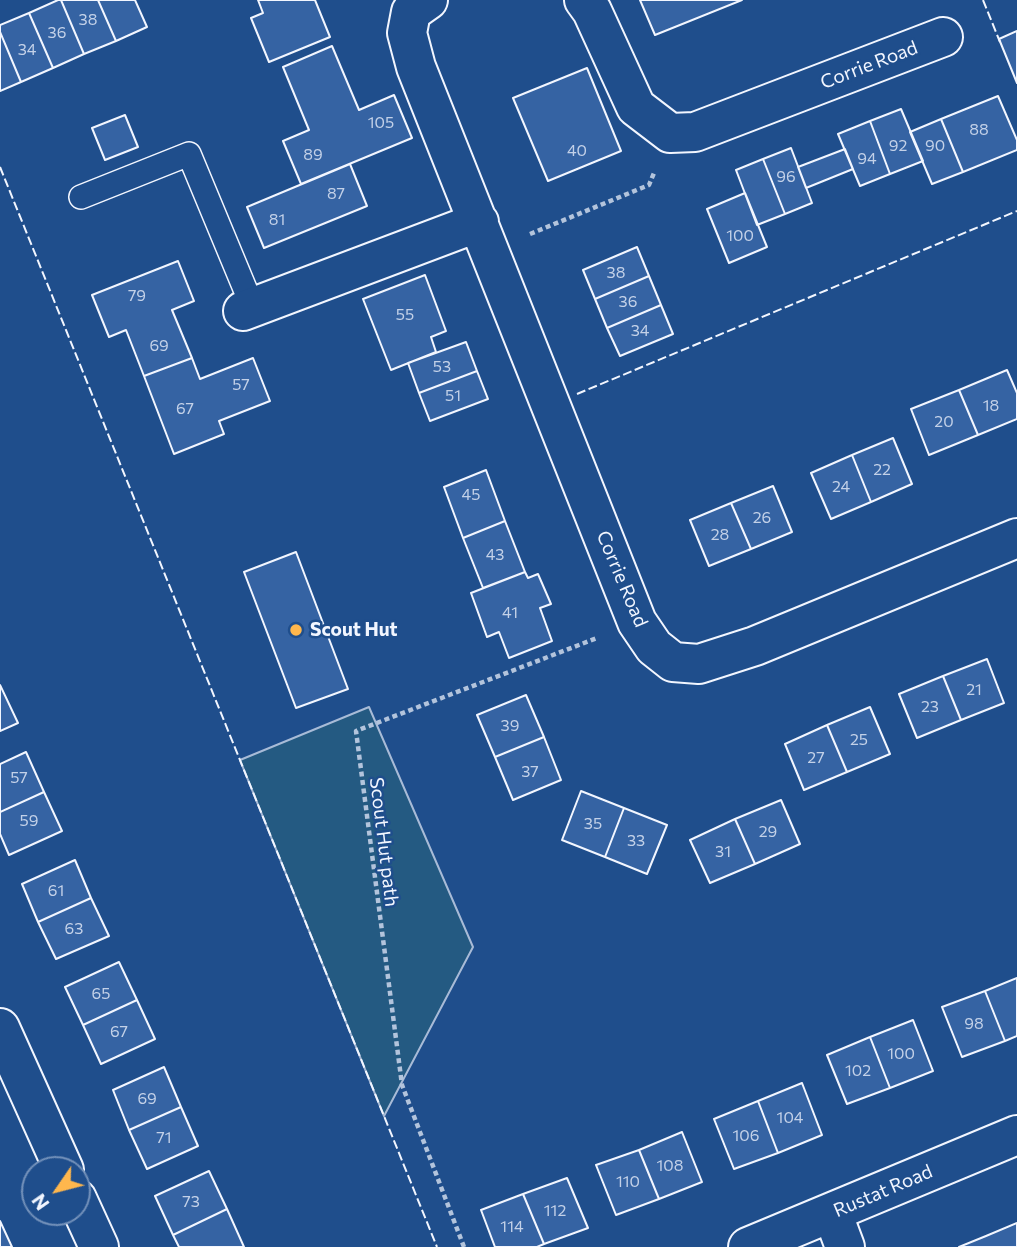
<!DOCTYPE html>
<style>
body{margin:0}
#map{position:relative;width:1017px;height:1247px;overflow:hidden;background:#1f4e8c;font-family:Commissioner,sans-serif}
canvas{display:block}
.north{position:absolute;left:21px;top:1156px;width:70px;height:70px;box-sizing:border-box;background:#1f4e8c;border:2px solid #7391ba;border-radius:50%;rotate:235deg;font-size:19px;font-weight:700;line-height:28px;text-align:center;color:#f2f6ff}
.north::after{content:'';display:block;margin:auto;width:24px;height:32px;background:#ffb74d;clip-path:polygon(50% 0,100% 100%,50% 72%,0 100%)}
</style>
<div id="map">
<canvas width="1017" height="1247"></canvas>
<div class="north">N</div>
</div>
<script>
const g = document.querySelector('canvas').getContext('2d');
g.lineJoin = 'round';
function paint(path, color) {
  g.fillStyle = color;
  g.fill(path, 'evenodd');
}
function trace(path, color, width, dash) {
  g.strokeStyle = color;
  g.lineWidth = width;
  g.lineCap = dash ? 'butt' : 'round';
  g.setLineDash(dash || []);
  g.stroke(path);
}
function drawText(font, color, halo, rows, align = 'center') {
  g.font = font + ' Commissioner,sans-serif';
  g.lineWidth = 5;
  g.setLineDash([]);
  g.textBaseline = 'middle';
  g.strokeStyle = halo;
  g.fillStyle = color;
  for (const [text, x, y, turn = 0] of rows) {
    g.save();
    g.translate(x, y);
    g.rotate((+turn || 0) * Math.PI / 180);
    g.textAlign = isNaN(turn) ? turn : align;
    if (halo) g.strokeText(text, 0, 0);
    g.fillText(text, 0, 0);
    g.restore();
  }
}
const green = new Path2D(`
 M 369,707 L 473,947 L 384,1116 L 240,760 Z`);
const building = new Path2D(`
 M 58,0 L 61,0 L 84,54 L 53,68 L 29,13 Z
 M 61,0 L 98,0 L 116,41 L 84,54 Z
 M 98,0 L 135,0 L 147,27 L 116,41 Z
 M 258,0 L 315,0 L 330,37 L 269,62 L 251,18 L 263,13 Z
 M 640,0 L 742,0 L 655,35 Z
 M 29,13 L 53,68 L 21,82 L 0,32 L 0,25 Z
 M 1017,31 L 1017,83 L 999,39 Z
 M 0,32 L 21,82 L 0,91 Z
 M 332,46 L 359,110 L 394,95 L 412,138 L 301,184 L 283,141 L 309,130 L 283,67 Z
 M 587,68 L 621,151 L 548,181 L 513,98 Z
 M 998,96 L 1017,140 L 1017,150 L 963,172 L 941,119 Z
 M 901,109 L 923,161 L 890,174 L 870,121 Z
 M 125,115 L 138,147 L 105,160 L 92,128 Z
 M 941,119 L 963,172 L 932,184 L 910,132 Z
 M 870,121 L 890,174 L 860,186 L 838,134 Z
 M 791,148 L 812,203 L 785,214 L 763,159 Z
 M 845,149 L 853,169 L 806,188 L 798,167 Z
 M 763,159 L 785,214 L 757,225 L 736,170 Z
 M 350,164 L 367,206 L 264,248 L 247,207 Z
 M 745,193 L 767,247 L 729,263 L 707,209 Z
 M 637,247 L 649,276 L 595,299 L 583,270 Z
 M 178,261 L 194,301 L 172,310 L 192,358 L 144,376 L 126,330 L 109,337 L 92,295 Z
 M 425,275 L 446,331 L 431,337 L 436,352 L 391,370 L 363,299 Z
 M 649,276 L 661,305 L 607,328 L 595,299 Z
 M 661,305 L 673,334 L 620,356 L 607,328 Z
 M 466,342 L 477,371 L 419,393 L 408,363 Z
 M 192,358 L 200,379 L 253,358 L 270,401 L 219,421 L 224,434 L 174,454 L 144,376 Z
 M 1007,370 L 1017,393 L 1017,419 L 978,435 L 959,390 Z
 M 477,371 L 488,399 L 430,421 L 419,393 Z
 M 959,390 L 978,435 L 929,455 L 911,409 Z
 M 893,438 L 912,484 L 871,502 L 852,455 Z
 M 852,455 L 871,502 L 831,519 L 811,473 Z
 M 486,470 L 505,521 L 463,538 L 444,487 Z
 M 773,486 L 792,532 L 751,549 L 731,503 Z
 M 731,503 L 751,549 L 709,566 L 690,520 Z
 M 505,521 L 525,572 L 483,588 L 463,538 Z
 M 296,552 L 348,689 L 296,708 L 244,572 Z
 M 525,572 L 528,578 L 538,574 L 551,604 L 540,608 L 552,641 L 509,658 L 499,632 L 487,637 L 471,593 Z
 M 987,659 L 1004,703 L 961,720 L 943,676 Z
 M 943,676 L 961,720 L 917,738 L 899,694 Z
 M 0,685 L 18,723 L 0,731 Z
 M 526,695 L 544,737 L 495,757 L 477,715 Z
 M 870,707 L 890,754 L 847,772 L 827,725 Z
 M 827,725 L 847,772 L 804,790 L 785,744 Z
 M 544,737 L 561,780 L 513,800 L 495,757 Z
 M 26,752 L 44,792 L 0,812 L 0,764 Z
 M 581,791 L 624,808 L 605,857 L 562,840 Z
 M 44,792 L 62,831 L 9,855 L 0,834 L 0,812 Z
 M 781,800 L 800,844 L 755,864 L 735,819 Z
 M 624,808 L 667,825 L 647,874 L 605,857 Z
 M 735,819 L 755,864 L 710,883 L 690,840 Z
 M 75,860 L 91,898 L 38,922 L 22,884 Z
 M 91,898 L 109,936 L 56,959 L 38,922 Z
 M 119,962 L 137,1000 L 83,1025 L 65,987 Z
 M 1017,978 L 1017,1036 L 1005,1041 L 985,991 Z
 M 985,991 L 1005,1041 L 962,1057 L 942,1007 Z
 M 137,1000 L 155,1039 L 101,1064 L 83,1025 Z
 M 913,1020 L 933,1071 L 890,1088 L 870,1037 Z
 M 870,1037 L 890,1088 L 847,1104 L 827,1055 Z
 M 164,1067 L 181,1107 L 129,1130 L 113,1090 Z
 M 802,1083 L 822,1135 L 778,1153 L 758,1101 Z
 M 758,1101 L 778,1153 L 734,1169 L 714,1119 Z
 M 181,1107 L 198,1146 L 147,1169 L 129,1130 Z
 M 682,1132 L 702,1182 L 659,1199 L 639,1150 Z
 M 639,1150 L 659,1199 L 616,1215 L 596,1165 Z
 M 209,1171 L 227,1209 L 173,1235 L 155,1196 Z
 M 567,1178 L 588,1228 L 544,1244 L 523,1194 Z
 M 523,1194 L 544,1244 L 537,1247 L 495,1247 L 481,1210 Z
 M 227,1209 L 244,1247 L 179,1247 L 173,1235 Z
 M 0,1221 L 12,1247 L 0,1247 Z
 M 1017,1223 L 1017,1247 L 959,1247 L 986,1236 Z`);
const path = new Path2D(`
 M 530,234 L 649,185 L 654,173
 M 464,1247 L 402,1085 L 356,731 L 597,638`);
const lane = new Path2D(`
 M 81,197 L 189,154 L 253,308`);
const street = new Path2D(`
 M 428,0 L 411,12 L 407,33 L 416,67 L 637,622 L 654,647 L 673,662 L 699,664 L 755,646 L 1017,538
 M 584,0 L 592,11 L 636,107 L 670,133 L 695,132 L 943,37
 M 243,311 L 479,222
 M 0,1028 L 64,1170
 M 77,1199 L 99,1247
 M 832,1212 L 845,1247
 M 748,1247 L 1017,1135`);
const fence = new Path2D(`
 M 983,0 L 1000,42
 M 0,167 L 437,1247
 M 577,394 L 1017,211`);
const markers = [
 [296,630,7,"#ffb74d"]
];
const numberNames = [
 ["38",88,20],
 ["36",57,33],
 ["34",27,50],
 ["105",381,123],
 ["88",979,130],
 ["92",898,146],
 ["90",935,146],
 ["40",577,151],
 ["89",313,155],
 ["94",867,159],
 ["96",786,177],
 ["87",336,194],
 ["81",277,220],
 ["100",740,236],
 ["38",616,273],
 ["79",137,296],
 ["36",628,302],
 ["55",405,315],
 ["34",640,331],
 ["69",159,346],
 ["53",442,367],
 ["57",241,385],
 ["51",453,396],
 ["18",991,406],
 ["67",185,409],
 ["20",944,422],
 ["22",882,470],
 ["24",841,487],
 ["45",471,495],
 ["26",762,518],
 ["28",720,535],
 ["43",495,555],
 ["41",510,613],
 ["21",974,690],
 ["23",930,707],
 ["39",510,726],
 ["25",859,740],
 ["27",816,758],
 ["37",530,772],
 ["57",19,778],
 ["59",29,821],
 ["35",593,824],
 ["29",768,832],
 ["33",636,841],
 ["31",723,852],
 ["61",56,891],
 ["63",74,929],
 ["65",101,994],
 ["98",974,1024],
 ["67",119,1032],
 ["100",901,1054],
 ["102",858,1071],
 ["69",147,1099],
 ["104",790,1118],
 ["106",746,1136],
 ["71",164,1138],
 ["108",670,1166],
 ["110",628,1182],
 ["73",191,1202],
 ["112",555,1211],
 ["114",512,1227]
];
const streetNames = [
 ["Corrie Road",869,65,-21],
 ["Corrie Road",622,579,67],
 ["Scout Hut path",384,842,83],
 ["Rustat Road",883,1191,-23]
];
const poiNames = [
 ["Scout Hut",310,630]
];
paint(green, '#245a82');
trace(green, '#a8bbd7', 2);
paint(building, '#3563a3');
trace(building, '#f2f6ff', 2);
trace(lane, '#f2f6ff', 26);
trace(street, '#f2f6ff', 42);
trace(path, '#b3c4dc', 4.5, [5, 3.5]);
trace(lane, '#1f4e8c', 23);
trace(street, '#1f4e8c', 38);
trace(fence, '#f2f6ff', 2, [9, 3.5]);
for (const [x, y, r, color] of markers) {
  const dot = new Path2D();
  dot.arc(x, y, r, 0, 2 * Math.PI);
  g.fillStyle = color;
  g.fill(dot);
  trace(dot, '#1f4e8c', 2.5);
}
drawText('16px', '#c3d1e8', null, numberNames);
drawText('19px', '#f2f6ff', '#1f4e8c', streetNames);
drawText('bold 19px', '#f2f6ff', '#1f4e8c', poiNames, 'left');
</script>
